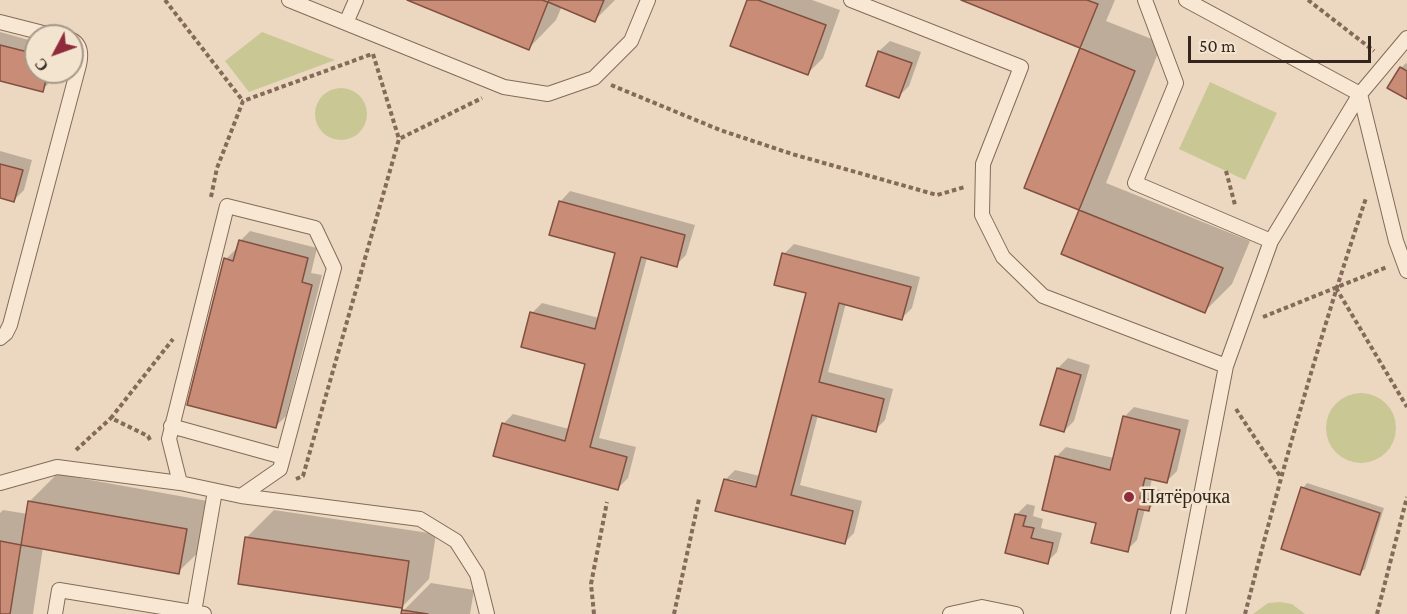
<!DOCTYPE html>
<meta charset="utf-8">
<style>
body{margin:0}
#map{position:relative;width:1407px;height:614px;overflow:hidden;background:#ecd8c0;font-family:"Crimson Pro",serif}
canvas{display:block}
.north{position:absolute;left:24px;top:24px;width:60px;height:60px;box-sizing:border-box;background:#f3e4cf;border:2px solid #a79888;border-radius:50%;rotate:229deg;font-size:16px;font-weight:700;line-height:24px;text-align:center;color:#34251d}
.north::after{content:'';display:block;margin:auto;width:21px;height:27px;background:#902b3b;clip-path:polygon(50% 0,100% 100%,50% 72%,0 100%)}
.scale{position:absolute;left:1188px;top:36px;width:183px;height:27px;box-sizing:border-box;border:3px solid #34251d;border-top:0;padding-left:8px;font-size:18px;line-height:21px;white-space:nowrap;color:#34251d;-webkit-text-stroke:4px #f3e4cf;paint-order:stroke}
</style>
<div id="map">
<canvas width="1407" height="614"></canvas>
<div class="north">С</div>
<div class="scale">50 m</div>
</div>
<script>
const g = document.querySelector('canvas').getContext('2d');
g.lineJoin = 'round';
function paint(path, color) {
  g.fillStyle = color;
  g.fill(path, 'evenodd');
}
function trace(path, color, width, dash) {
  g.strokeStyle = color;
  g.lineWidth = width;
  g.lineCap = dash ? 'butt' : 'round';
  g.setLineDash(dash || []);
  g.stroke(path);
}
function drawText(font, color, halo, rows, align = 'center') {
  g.font = font + ' "Crimson Pro",serif';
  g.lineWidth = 5;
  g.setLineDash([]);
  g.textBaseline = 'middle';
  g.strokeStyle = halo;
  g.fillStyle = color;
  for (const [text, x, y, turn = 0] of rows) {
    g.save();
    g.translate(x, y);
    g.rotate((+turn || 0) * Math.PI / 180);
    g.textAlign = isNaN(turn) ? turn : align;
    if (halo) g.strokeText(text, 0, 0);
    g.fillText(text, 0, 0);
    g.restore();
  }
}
const green = new Path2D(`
 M 262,32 L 335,60 L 249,92 L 225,61 Z
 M 1210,82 L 1277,113 L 1245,180 L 1179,149 Z
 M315 114a26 26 0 1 1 52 0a26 26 0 1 1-52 0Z
 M1326 428a35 35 0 1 1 70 0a35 35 0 1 1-70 0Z
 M 1280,602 L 1292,604 L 1305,614 L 1253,614 L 1268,603 Z`);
const shadow = new Path2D(`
 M 411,0 L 615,0 L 595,20 L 562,6 L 556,20 L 529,48 Z
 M 748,0 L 812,0 L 840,10 L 823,58 L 808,73 Z
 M 965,0 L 1115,0 L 1106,21 L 1162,43 L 1106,183 L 1250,241 L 1232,284 L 1205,311 L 1063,254 L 1081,209 L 1026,187 L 1082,47 Z
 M 0,32 L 36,42 L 36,72 L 55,72 L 52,80 L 42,90 L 0,79 Z
 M 890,41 L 921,52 L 909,86 L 899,96 L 867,85 L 879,51 Z
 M 1406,63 L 1407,64 L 1407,97 L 1401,68 Z
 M 0,151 L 32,160 L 24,190 L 14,200 L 0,197 Z
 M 570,191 L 695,225 L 686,255 L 676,265 L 647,258 L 599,438 L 636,447 L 628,478 L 618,488 L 503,424 L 513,414 L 569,429 L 587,363 L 532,313 L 542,303 L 599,318 L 617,252 L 560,202 Z
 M 250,231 L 317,248 L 311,273 L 322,275 L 286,416 L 276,426 L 226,259 L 236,249 L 238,250 L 240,241 Z
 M 794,244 L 920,277 L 912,308 L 902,318 L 846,303 L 828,372 L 893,389 L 885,420 L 875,430 L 818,415 L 800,485 L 862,501 L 854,533 L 844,543 L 725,480 L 735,470 L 760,476 L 808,292 L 784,254 ZM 730,479 L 763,488 L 763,491 L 730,482 Z
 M 1068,358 L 1090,365 L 1074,421 L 1064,431 L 1058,368 Z
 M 1134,407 L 1189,420 L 1177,471 L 1167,481 L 1152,478 L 1150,488 L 1161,490 L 1159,499 L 1148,510 L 1145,509 L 1137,540 L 1127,550 L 1097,522 L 1056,457 L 1066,447 L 1114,458 L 1124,417 Z
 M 57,474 L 213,502 L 206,545 L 178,572 L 43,547 L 33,614 L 0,614 L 0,513 L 3,510 L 28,514 L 30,501 Z
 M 1307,483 L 1384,508 L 1365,569 L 1360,573 L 1303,488 Z
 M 1027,504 L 1035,506 L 1033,516 L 1043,519 L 1041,528 L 1062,533 L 1057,552 L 1047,562 L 1007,552 L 1017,514 Z
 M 274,510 L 436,534 L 429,579 L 402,607 L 246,538 Z
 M 431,583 L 474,590 L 470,614 L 403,614 L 403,611 Z`);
const building = new Path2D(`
 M 407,0 L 542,0 L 548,2 L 529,50 Z
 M 549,0 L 604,0 L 595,22 L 548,2 Z
 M 747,0 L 758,0 L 826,25 L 808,75 L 730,46 Z
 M 961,0 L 1087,0 L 1098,4 L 1080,48 Z
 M 0,45 L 36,54 L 36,72 L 48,72 L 43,92 L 0,81 Z
 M 1080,48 L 1135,71 L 1079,210 L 1024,188 Z
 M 878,51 L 912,63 L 899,98 L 866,86 Z
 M 1400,67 L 1407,71 L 1407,99 L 1387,88 Z
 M 0,164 L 23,170 L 14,202 L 0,198 Z
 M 559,201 L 685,235 L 677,267 L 641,257 L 590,447 L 627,457 L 618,490 L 493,456 L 502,423 L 565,441 L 585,364 L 521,347 L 530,312 L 595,329 L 615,253 L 549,235 Z
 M 1079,210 L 1223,268 L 1205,313 L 1061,254 Z
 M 239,240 L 308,258 L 302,282 L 312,285 L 276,428 L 187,405 L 224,258 L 233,261 Z
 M 782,253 L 911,287 L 902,320 L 839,303 L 819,382 L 884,399 L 876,432 L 812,415 L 791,495 L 853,511 L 845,544 L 715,511 L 724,479 L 756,487 L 806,293 L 774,285 Z
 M 1057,368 L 1081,375 L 1064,432 L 1040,425 Z
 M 1123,416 L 1180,430 L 1167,483 L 1145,478 L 1140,498 L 1151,500 L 1149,511 L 1138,509 L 1128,552 L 1091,543 L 1096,523 L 1042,510 L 1055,456 L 1110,470 Z
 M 1301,487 L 1380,513 L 1360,575 L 1281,549 Z
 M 28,501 L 187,529 L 179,574 L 21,545 Z
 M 1015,514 L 1026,516 L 1023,526 L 1034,528 L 1031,538 L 1053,543 L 1048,564 L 1005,553 Z
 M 245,537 L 409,561 L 402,610 L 428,614 L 401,614 L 402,608 L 238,584 Z
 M 0,541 L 21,545 L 10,614 L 0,614 Z`);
const path = new Path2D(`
 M 165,0 L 243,101
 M 1308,0 L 1374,51
 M 373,54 L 399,139
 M 611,85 L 720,130 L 792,154 L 937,195 L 965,187
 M 1226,171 L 1235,205
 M 211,197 L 217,168 L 243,101 L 372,54
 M 1336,288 L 1407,407
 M 1263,317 L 1387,267
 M 1236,409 L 1280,476
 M 150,440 L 148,436 L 111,418 L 173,339
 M 76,450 L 111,418
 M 296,479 L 303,476 L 399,139 L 482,98
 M 594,614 L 591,584 L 607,502
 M 674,614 L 699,499
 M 1245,614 C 1281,474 1320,335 1366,198
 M 1377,614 L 1407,497`);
const service = new Path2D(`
 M 289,0 L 504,87 L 548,94 L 594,78 L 631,41 L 648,0
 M 851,0 L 1021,67 L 983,164 L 982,215 L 1003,257 L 1043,296 L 1226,366
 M 1145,0 L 1176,83 L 1135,183 L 1271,241
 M 1186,0 L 1360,94 L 1396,241 L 1407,271
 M 0,22 L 55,36
 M 346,23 L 356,0
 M 0,338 L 6,333 L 10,325 L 79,65 C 81,56 81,45 72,40
 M 171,426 L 283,457
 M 0,483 L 57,467 L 180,483 L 241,496 L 420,519 L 456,541 L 477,574 L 487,614
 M 180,483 L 169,439 L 227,206 L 315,228 L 334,268 L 280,469 L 241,496
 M 194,612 L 215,491
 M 55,614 L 59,590 L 204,614
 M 950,614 L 982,607 L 1016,614
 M 1178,614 L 1226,366 L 1271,241 L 1360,94 L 1407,38`);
const markers = [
 [1129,497,6,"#902b3b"]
];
const poiNames = [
 ["Пятёрочка",1141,497]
];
paint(green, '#c9c895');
paint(shadow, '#0003');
paint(building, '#c98d77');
trace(building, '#825040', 1.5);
trace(service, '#846a59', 16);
trace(path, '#846a59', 4, [4.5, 3]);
trace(service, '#f7e7d3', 14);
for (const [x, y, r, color] of markers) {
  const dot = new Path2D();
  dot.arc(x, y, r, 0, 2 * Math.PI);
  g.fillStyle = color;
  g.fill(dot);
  trace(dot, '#f3e4cf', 2);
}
drawText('20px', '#34251d', '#f3e4cf', poiNames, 'left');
</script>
